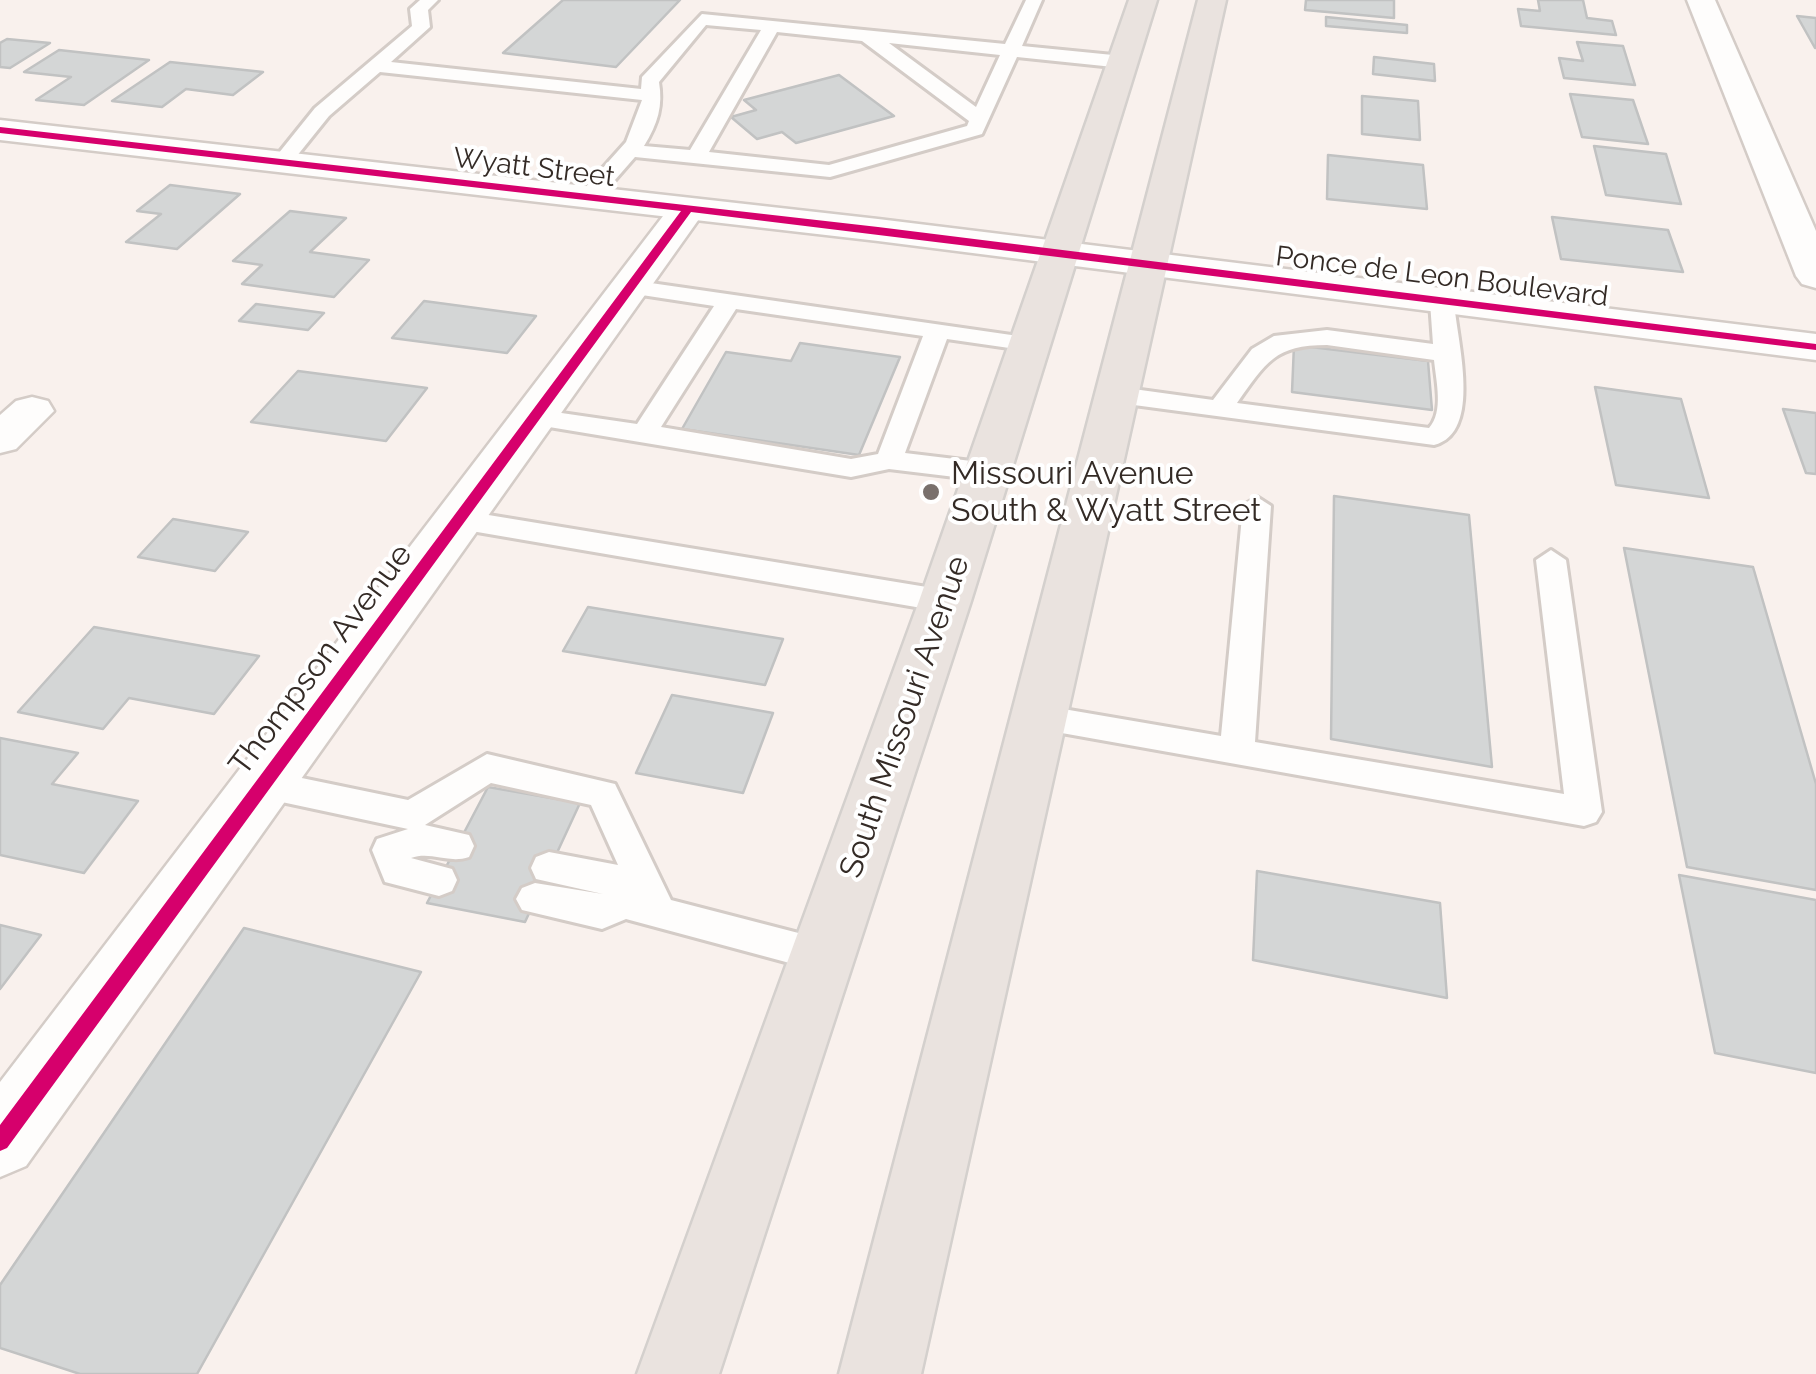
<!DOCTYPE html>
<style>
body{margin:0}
canvas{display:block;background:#f9f1ed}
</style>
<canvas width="1816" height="1374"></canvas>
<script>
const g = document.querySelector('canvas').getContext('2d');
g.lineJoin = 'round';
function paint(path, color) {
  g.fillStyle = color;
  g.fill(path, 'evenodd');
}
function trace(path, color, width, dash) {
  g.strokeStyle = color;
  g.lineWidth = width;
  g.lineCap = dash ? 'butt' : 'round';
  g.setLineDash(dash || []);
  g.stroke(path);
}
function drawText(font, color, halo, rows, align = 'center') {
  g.font = font + ' Raleway,sans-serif';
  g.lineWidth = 8;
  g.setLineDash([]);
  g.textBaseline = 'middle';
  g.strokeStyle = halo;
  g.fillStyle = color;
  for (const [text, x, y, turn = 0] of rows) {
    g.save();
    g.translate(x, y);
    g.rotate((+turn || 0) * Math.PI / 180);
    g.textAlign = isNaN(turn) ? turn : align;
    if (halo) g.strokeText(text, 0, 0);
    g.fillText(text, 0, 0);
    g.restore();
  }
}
const building = new Path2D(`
 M 563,0 L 680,0 L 616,67 L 503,53 Z
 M 1394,0 L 1394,18 L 1305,10 L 1306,0 Z
 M 1538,0 L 1583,0 L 1587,18 L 1612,21 L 1616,35 L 1521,26 L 1518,9 L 1540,11 Z
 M 1797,16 L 1816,18 L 1816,48 L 1815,48 Z
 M 1326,17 L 1407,25 L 1407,33 L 1326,26 Z
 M 7,39 L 50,43 L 10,68 L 0,67 L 0,43 Z
 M 1577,42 L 1623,46 L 1635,85 L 1564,78 L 1559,58 L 1583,61 Z
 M 59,50 L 149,60 L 84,105 L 36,100 L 71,77 L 24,72 Z
 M 1374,57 L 1434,64 L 1435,81 L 1373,74 Z
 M 170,62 L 263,72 L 233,95 L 186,89 L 162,107 L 112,101 Z
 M 839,75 L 894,116 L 796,143 L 782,132 L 757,139 L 731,117 L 756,110 L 744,100 Z
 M 1570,94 L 1633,100 L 1648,144 L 1582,137 Z
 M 1362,96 L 1418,101 L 1420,140 L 1362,134 Z
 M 1594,146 L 1666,154 L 1681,204 L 1606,195 Z
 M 1328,155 L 1423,165 L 1427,209 L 1327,199 Z
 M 170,185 L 240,194 L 177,249 L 126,242 L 161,214 L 137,211 Z
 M 290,211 L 346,218 L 310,252 L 369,260 L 334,297 L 242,284 L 262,265 L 233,261 Z
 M 1552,217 L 1668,230 L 1683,272 L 1561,259 Z
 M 424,301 L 536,316 L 507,353 L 392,338 Z
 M 256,304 L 324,313 L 308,330 L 239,321 Z
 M 800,343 L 900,357 L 859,455 L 682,429 L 726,352 L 791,361 Z
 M 1294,345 L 1428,361 L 1432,410 L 1292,392 Z
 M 298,371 L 427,388 L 386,441 L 251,422 Z
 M 1595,387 L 1681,399 L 1709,498 L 1616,485 Z
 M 1783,409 L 1816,413 L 1816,474 L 1806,473 Z
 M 1334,496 L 1469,515 L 1492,767 L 1331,739 Z
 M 173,519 L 248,532 L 215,571 L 138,557 Z
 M 1624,548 L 1753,567 L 1816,784 L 1816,890 L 1687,867 Z
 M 588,607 L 783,639 L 765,685 L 563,651 Z
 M 94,627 L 259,656 L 214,714 L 129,698 L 103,729 L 18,712 Z
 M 672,695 L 773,713 L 743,793 L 636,773 Z
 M 0,738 L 78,753 L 52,784 L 138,801 L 84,873 L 0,855 Z
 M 488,787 L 580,803 L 525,922 L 427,903 Z
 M 1257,871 L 1440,903 L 1447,998 L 1253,960 Z
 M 1679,875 L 1816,900 L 1816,1073 L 1715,1053 Z
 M 0,925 L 41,935 L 0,989 Z
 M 244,928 L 421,972 L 197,1374 L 80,1374 L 0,1348 L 0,1285 Z`);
const service = new Path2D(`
 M 420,0 L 438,0 L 428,10 L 430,27 L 391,62 L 641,89 L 642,77 L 702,14 L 1005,44 L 1026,0 L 1042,0 L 1022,46 L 1123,56 L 1132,62 L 1123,68 L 1017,57 L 982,134 L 830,177 L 635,157 L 594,204 L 586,205 L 575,199 L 626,142 L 642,100 L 380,72 L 329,116 L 288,167 L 274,167 L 274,159 L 315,108 L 412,26 L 410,9 ZM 706,25 L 761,30 L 690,150 L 644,146 C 658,123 663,106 659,82 ZM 777,32 L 862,41 L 969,121 L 967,126 L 829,165 L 709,152 ZM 889,43 L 1000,55 L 976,107 Z
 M 630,280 L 1039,339 L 1042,344 L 1039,349 L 1030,351 L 947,339 L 905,453 L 988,463 L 1002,472 L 988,481 L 889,469 L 851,477 L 525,423 L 521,417 L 525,411 L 534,409 L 637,424 L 714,306 L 622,292 L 622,282 ZM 736,309 L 923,336 L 878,454 L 851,459 L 661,427 Z
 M 1442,295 L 1454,302 C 1457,341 1483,433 1434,445 L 1119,403 L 1106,395 L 1119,387 L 1213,400 L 1252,349 L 1274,336 L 1327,330 L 1433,344 L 1430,302 ZM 1327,345 L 1434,360 C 1436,381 1444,412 1429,428 L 1237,403 C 1266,362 1275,345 1327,345 Z
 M 1257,497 L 1271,506 L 1255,742 L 1564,794 L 1536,560 L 1551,550 L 1566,560 L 1602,812 L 1596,822 L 1584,826 L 1028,727 L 1023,718 L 1028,709 L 1040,705 L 1221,736 L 1243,506 Z
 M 458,510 L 945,590 L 956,593 L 960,601 L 956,609 L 945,612 L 448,527 L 444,520 L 448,513 Z
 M 487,754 L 615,784 L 671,900 L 837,943 L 842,955 L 837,967 L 823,972 L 626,919 L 602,929 L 522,910 L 516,899 L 522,888 L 535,883 L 603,894 L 536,879 L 531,868 L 536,857 L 549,852 L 618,865 L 591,805 L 491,783 L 425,825 L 469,835 L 474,846 L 469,857 C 449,864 431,851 411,858 L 452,869 L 457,880 L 452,891 L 439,896 L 385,882 L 372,850 L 377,839 L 408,829 L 263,798 L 251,794 L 246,784 L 251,774 L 263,770 L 408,800 Z`);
const minor = new Path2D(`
 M 1687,0 L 1715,0 L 1816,231 L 1816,288 L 1802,284 L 1796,276 Z
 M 686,200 L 699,203 L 704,211 L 699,219 L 26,1166 L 0,1177 L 0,1082 L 673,203 Z
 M 32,397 L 48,401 L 54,411 L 16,449 L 0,453 L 0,415 L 16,401 Z`);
const tertiary = new Path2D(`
 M 0,120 L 878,219 L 1816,334 L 1816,360 L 878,241 L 0,140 Z`);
const primary = new Path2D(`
 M 1129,0 L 1157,0 L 971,601 L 719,1374 L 637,1374 L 919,601 Z
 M 1198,0 L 1226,0 L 921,1374 L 839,1374 Z`);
const cycleway = new Path2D(`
 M 0,127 L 878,227 L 1816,344 L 1816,350 L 691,212 L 7,1148 L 0,1151 L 0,1125 L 681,211 L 0,133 Z`);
const markers = [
 [931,492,10,"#79706c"]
];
const farStreetnames = [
 ["Wyatt Street",534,168,7],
 ["Ponce de Leon Boulevard",1442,277,7]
];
const poiNames = [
 ["Missouri Avenue",951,474],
 ["South & Wyatt Street",951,511]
];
const streetNames = [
 ["Thompson Avenue",321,660,-53],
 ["South Missouri Avenue",905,717,-71]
];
paint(building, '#d4d6d6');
trace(building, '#c1c2c2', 2.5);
trace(service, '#d4ccc7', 6);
trace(minor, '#d4ccc7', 5);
trace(tertiary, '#d4ccc7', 5);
trace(primary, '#d4d0cd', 5);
paint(service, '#fefdfc');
paint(minor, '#fefdfc');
paint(tertiary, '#fefdfc');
paint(primary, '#eae3df');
paint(cycleway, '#d6006c');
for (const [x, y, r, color] of markers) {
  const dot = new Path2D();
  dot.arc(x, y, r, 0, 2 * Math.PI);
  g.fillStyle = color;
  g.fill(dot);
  trace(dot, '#fff', 4);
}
drawText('28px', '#342b26', '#fff', farStreetnames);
drawText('32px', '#342b26', '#fff', poiNames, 'left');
drawText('32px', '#342b26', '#fff', streetNames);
</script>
